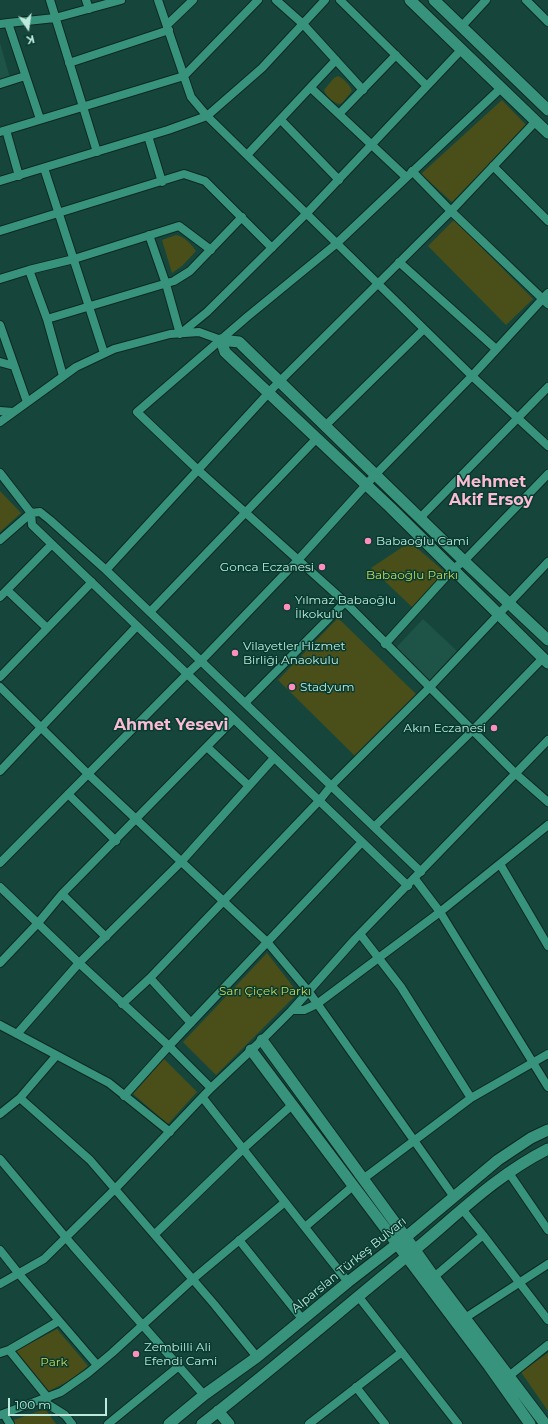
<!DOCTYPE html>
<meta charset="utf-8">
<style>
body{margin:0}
#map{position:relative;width:548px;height:1424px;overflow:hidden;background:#16463b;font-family:Montserrat,sans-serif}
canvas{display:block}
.north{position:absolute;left:8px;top:8px;width:40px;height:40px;-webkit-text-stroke:3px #083b30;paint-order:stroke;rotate:167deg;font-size:11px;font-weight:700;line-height:16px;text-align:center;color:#bfe9dc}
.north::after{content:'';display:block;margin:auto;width:14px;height:18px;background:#bfe9dc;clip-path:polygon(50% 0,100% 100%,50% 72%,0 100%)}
.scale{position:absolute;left:8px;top:1398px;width:99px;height:18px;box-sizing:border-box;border:2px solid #bfe9dc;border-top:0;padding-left:5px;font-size:12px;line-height:14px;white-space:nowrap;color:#bfe9dc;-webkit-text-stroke:3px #083b30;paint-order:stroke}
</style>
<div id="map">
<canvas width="548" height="1424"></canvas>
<div class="north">K</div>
<div class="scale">100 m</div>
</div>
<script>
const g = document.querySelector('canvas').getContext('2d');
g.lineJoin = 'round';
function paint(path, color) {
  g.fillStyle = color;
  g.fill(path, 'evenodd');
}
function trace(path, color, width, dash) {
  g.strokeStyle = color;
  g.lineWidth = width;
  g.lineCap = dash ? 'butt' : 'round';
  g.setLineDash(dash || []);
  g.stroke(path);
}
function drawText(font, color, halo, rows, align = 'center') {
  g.font = font + ' Montserrat,sans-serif';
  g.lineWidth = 3;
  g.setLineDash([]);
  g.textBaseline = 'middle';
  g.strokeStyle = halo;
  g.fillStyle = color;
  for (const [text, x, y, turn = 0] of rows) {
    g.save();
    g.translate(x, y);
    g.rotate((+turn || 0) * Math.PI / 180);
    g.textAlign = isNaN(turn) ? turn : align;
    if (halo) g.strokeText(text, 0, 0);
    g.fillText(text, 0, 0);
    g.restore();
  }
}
const built = new Path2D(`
 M 0,43 L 10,78 L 0,81 Z
 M 423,619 L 457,651 L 429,681 L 395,649 Z`);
const green = new Path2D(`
 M 338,76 C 344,79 350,85 352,91 L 342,103 L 339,104 C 332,102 326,96 324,90 L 334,78 Z
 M 502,100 L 527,126 L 452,202 L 421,174 Z
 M 454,220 L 533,299 L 506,325 L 428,246 Z
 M 176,235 C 185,237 191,244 196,251 L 182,266 L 172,273 L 162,240 Z
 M 0,491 L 21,513 L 0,532 Z
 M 410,542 L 446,573 L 413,608 L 371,568 Z
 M 338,618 L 417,695 L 356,757 L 278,680 Z
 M 267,953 L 298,993 L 216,1075 L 183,1042 Z
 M 164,1059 L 197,1092 L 168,1124 L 133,1094 Z
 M 57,1329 L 88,1366 L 71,1380 L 47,1392 L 16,1351 Z
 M 548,1353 L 548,1411 L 521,1372 Z
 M 45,1409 L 56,1424 L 15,1424 L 14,1420 Z`);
const street = new Path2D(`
 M 50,0 L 97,152
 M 86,0 L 89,9
 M 158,0 L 191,97 L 207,116 L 472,376 L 548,446
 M 276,0 L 303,24 L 363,90
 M 340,0 L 427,86
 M 526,0 L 548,22
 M 8,23 L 55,18 L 121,0
 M 0,24 L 8,23 L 40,119
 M 167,25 L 193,0
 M 462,26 L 486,0
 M 69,63 L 169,30
 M 0,84 L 25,76
 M 311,88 L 406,177
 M 501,88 L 336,244 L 247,317 L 137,412 L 198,470 L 345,602 L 516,774 L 548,802
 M 339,114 L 396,55
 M 281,120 L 339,180
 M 6,130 L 19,176
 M 0,132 L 184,76 L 258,0
 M 148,136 L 162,182
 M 247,155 L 336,60
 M 493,166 L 548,221
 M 44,168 L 104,353
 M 412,171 L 451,211 L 548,304
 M 0,181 L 168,130 L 207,116 L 262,68 L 325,0
 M 0,231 L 184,174 L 205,181 L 272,248
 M 149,235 L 166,284 L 180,334 L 207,312 L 306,214 L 461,50
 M 399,262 L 496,349
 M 29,270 L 47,319 L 63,376
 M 0,279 L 29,270 L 74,259 L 179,226 L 211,250
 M 47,319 L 174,281 L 190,271 L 242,217
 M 0,325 L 27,402
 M 0,362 L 14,366
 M 0,411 L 13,412
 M 0,422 L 76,367 L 114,349 L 170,334 L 199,332 L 221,340
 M 325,426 L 424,329
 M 0,473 L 31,513 L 32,525 L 408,886
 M 420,518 L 548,387
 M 0,540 L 31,513 L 40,512 L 50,520 L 106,570 L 421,872
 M 106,570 L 274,387 L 451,211 L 536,121
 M 7,590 L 47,628
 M 0,597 L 52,544
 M 150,612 L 317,438
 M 385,644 L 453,569 L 464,561 L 548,474
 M 0,677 L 92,582
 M 0,687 L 88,774 L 268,943 L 309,992 L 454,1197
 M 245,703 L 345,602
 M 207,747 L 249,786
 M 0,771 L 137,626
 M 68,794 L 116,841
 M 374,827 L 472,731 L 543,658
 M 0,863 L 187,674 L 201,661 L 298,560 L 375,475 L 472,376 L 548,293
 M 500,864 L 548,946
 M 415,879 L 440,912 L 548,1087
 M 0,887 L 79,963 L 169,1046 L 211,1088
 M 62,894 L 106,937
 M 360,934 L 401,987 L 471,1098
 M 0,963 L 38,923 L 62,894 L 234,719
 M 150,978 L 191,1023
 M 122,1004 L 150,978 L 319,801 L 331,786 L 429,688 L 548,562
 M 292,1010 L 304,1010 L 317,1004 L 440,912 L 548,825
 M 0,1025 L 109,1083 L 170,1132
 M 17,1034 L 79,963 L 181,862 L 274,758
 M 124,1096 L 169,1046 L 362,842
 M 20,1098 L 90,1160 L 214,1304 L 257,1357
 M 203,1098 L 348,1282
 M 0,1114 L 20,1098 L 56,1056
 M 0,1159 L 73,1246 L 204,1395
 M 509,1173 L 548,1230
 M 363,1179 L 471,1098 L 548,1054
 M 462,1209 L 483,1235 L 548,1320
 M 305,1227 L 353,1186
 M 155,1234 L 243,1149 L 292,1105
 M 239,1240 L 303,1320
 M 0,1250 L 19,1274 L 97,1365
 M 434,1277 L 483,1235
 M 0,1284 L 44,1259 L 116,1188 L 211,1088 L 262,1040 L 292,1010 L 355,939 L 548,740
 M 358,1296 L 458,1424
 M 465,1318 L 548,1264
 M 9,1350 L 48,1398
 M 0,1353 L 9,1350 L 59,1321
 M 509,1376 L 548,1345
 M 356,1387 L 385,1424
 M 41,1400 L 65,1415 L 72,1424
 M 4,1414 L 10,1424
 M 0,1415 L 61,1392 L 88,1373 L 112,1353 L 193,1279 L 285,1202
 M 108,1424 L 179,1366
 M 309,1424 L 402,1352`);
const secondary = new Path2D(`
 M 410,0 L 548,133
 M 434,0 L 548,110
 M 548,640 L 464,561 L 239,342 L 221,340 L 225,352 L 391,508 L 548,663
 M 262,1040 L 415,1250 L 434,1277 L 545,1424
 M 251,1050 L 489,1366 L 530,1424
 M 218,1411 L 229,1424
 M 169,1424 L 204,1395 L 257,1357 L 348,1282 L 406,1237 L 498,1160 L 531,1138 L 548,1130
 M 202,1424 C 273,1369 341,1310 411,1253 C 455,1217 496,1175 548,1149`);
const markers = [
 [368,541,4,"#fe8ebd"],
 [322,567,4,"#fe8ebd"],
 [287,607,4,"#fe8ebd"],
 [235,653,4,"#fe8ebd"],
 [292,687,4,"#fe8ebd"],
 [494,728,4,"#fe8ebd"],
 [136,1354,4,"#fe8ebd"]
];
const poiNames = [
 ["Babaoğlu Cami",376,541],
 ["Gonca Eczanesi",314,567,"right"],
 ["Yılmaz Babaoğlu",295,600],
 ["İlkokulu",295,614],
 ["Vilayetler Hizmet",243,646],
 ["Birliği Anaokulu",243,660],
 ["Stadyum",300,687],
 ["Akın Eczanesi",486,728,"right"],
 ["Zembilli Ali",144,1347],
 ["Efendi Cami",144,1361]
];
const parkNames = [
 ["Babaoğlu Parkı",412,575],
 ["Sarı Çiçek Parkı",265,991],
 ["Park",54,1362]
];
const streetNames = [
 ["Alparslan Türkeş Bulvarı",349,1265,-39]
];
const districtNames = [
 ["Mehmet",491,482],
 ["Akif Ersoy",491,500],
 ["Ahmet Yesevi",171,725]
];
paint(built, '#1e5447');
paint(green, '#4a4f1a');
trace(street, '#0d2922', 10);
trace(secondary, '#0d2922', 13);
trace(street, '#38937d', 8);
trace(secondary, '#38937d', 11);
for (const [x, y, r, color] of markers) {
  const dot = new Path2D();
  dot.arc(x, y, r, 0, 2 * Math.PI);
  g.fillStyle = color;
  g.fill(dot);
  trace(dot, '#083b30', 1.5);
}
drawText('12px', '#bfe9dc', '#083b30', poiNames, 'left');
drawText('12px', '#cad657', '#083b30', parkNames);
drawText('12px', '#bfe9dc', '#083b30', streetNames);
drawText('bold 16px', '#fbbbd3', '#083b30', districtNames);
</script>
